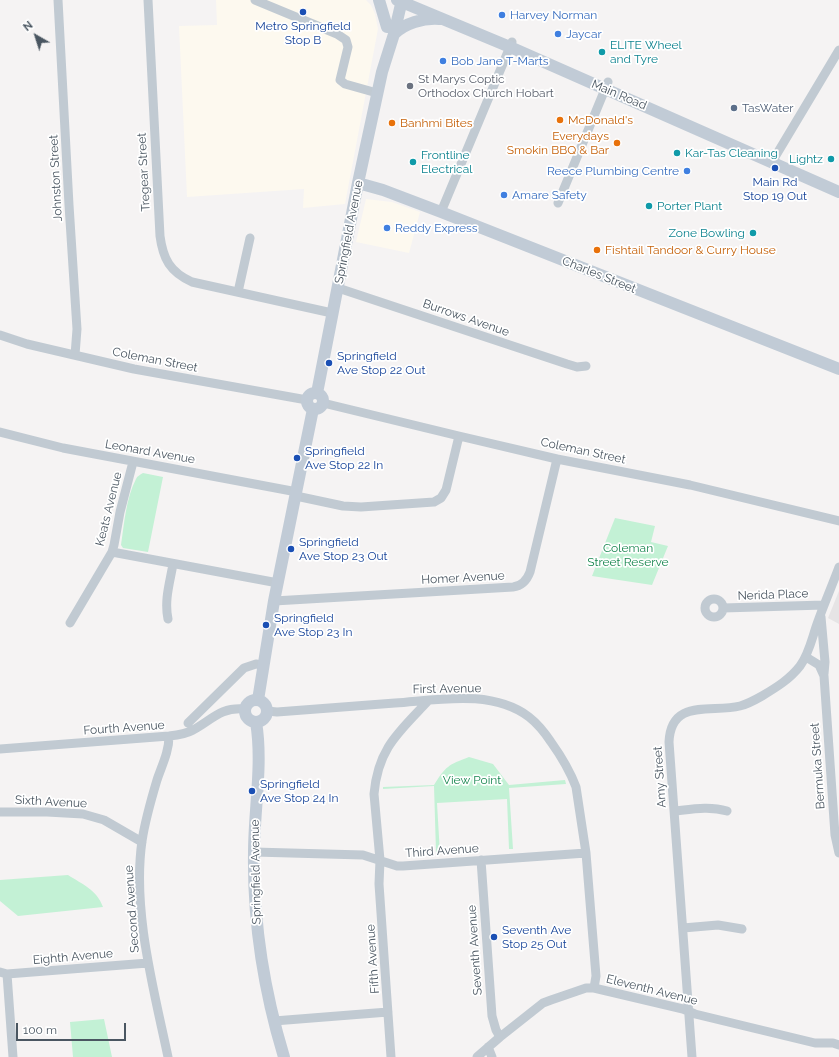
<!DOCTYPE html>
<style>
body{margin:0}
#map{position:relative;width:839px;height:1057px;overflow:hidden;background:#f5f3f3;font-family:Raleway,sans-serif}
canvas{display:block}
.north{position:absolute;left:16px;top:16px;width:40px;height:40px;-webkit-text-stroke:3px #fff;paint-order:stroke;rotate:321deg;font-size:11px;font-weight:700;line-height:16px;text-align:center;color:#4a5661}
.north::after{content:'';display:block;margin:auto;width:14px;height:18px;background:#4a5661;clip-path:polygon(50% 0,100% 100%,50% 72%,0 100%)}
.scale{position:absolute;left:16px;top:1023px;width:110px;height:18px;box-sizing:border-box;border:2px solid #4a5661;border-top:0;padding-left:5px;font-size:12px;line-height:14px;white-space:nowrap;color:#4a5661;-webkit-text-stroke:3px #fff;paint-order:stroke}
</style>
<div id="map">
<canvas width="839" height="1057"></canvas>
<div class="north">N</div>
<div class="scale">100 m</div>
</div>
<script>
const g = document.querySelector('canvas').getContext('2d');
g.lineJoin = 'round';
function paint(path, color) {
  g.fillStyle = color;
  g.fill(path, 'evenodd');
}
function trace(path, color, width, dash) {
  g.strokeStyle = color;
  g.lineWidth = width;
  g.lineCap = dash ? 'butt' : 'round';
  g.setLineDash(dash || []);
  g.stroke(path);
}
function drawText(font, color, halo, rows, align = 'center') {
  g.font = font + ' Raleway,sans-serif';
  g.lineWidth = 3.5;
  g.setLineDash([]);
  g.textBaseline = 'middle';
  g.strokeStyle = halo;
  g.fillStyle = color;
  for (const [text, x, y, turn = 0] of rows) {
    g.save();
    g.translate(x, y);
    g.rotate((+turn || 0) * Math.PI / 180);
    g.textAlign = isNaN(turn) ? turn : align;
    if (halo) g.strokeText(text, 0, 0);
    g.fillText(text, 0, 0);
    g.restore();
  }
}
const commercial = new Path2D(`
 M 216,0 L 366,0 L 371,5 L 375,14 L 378,29 L 345,204 L 303,208 L 304,189 L 187,197 L 179,26 L 217,25 Z
 M 366,199 L 392,202 L 420,212 L 409,253 L 356,242 Z`);
const education = new Path2D(`
 M 839,591 L 839,624 L 828,618 Z`);
const green = new Path2D(`
 M 143,473 L 163,477 L 148,552 L 123,548 L 121,545 C 124,525 126,498 136,479 C 137,476 140,475 143,473 Z
 M 615,518 L 655,526 L 651,542 L 668,546 L 652,585 L 592,576 Z
 M 469,757 L 493,764 L 509,785 L 565,780 L 566,784 L 509,788 L 513,849 L 509,849 L 507,799 L 437,803 L 440,854 L 436,852 L 434,786 L 383,789 L 383,787 L 434,785 C 446,766 448,765 469,757 Z
 M 68,875 C 82,884 97,890 103,907 L 18,916 L 0,901 L 0,880 Z
 M 104,1019 L 112,1057 L 73,1057 L 70,1022 Z`);
const street = new Path2D(`
 M 58,0 L 69,205 L 77,329 L 75,355
 M 148,0 L 160,236 C 163,259 170,272 192,282 L 332,313
 M 255,0 L 337,34 L 346,40 L 348,47 L 340,80 L 345,84 L 377,93
 M 772,162 L 839,50
 M 558,203 L 608,82
 M 441,212 L 512,42
 M 338,288 L 567,364 L 577,367 L 586,366
 M 238,292 L 250,238
 M 0,335 L 27,344 L 134,369 L 307,400
 M 323,403 L 459,436 L 557,459 L 690,485 L 839,521
 M 0,432 L 63,448 L 297,492
 M 296,496 L 343,506 L 361,507 L 434,502 L 441,498 L 446,490 L 459,436
 M 112,552 L 278,583
 M705 608a9 9 0 1 1 18 0a9 9 0 1 1-18 0Z
 M 274,601 L 513,587 C 522,586 527,580 530,572 L 557,459
 M 723,608 L 824,605
 M 821,617 L 825,662 L 824,674
 M 168,619 C 164,600 170,582 173,564
 M 70,623 L 112,552 L 114,545 L 120,512 L 133,462
 M 806,657 L 819,665 L 824,676 L 835,835 L 839,853
 M 267,711 L 277,712 C 316,709 356,706 395,703 C 438,700 492,689 529,717 C 538,724 545,733 551,742 C 561,756 570,771 576,787 L 586,853 L 596,976 L 594,988
 M 188,723 L 244,668 L 256,664 L 263,665
 M 0,749 L 169,736 C 178,735 186,734 193,730 C 212,720 220,707 244,709
 M 675,811 C 693,809 710,806 727,811
 M 0,812 L 47,812 L 83,814 L 104,820 L 142,842
 M 254,852 L 363,855 L 397,866 L 403,866 L 586,853
 M 481,860 L 492,1016 L 496,1030 L 500,1037
 M 683,928 L 718,925 L 742,929
 M 0,972 L 7,974 L 148,963
 M 7,974 L 13,1057
 M 274,1021 L 388,1012
 M 488,1047 L 492,1057
 M 168,1057 C 154,990 132,910 142,841 C 145,821 151,800 157,780 C 162,765 169,752 169,736
 M 391,1057 L 379,884 L 380,860 L 374,794 C 378,748 399,732 428,701
 M 477,1057 L 500,1037 L 543,1003 L 551,1000 L 586,988 L 594,988 L 683,1009 L 695,1014 L 815,1043 L 833,1043 L 839,1045
 M 692,1057 L 669,742 C 671,698 711,713 740,706 C 748,704 755,700 762,696 C 777,687 790,679 800,666 C 809,654 812,638 817,624 C 824,604 832,586 839,567`);
const secondary = new Path2D(`
 M 379,0 L 387,27
 M 397,0 L 510,47 L 839,192
 M 394,34 C 405,23 423,18 439,19
 M 358,183 L 383,190 L 441,212 L 839,369
 M307 401a8 8 0 1 1 16 0a8 8 0 1 1-16 0Z
 M 317,393 L 358,183 L 382,72 L 394,34 L 402,0
 M245 711a11 11 0 1 1 22 0a11 11 0 1 1-22 0Z
 M 258,700 L 274,601 L 313,409
 M 256,722 C 263,764 254,810 254,853 C 253,922 264,991 284,1057`);
const markers = [
 [303,12,4,"#1a4fb4"],
 [502,15,4,"#3f7fe0"],
 [558,34,4,"#3f7fe0"],
 [602,52,4,"#0f9aa8"],
 [443,61,4,"#3f7fe0"],
 [410,86,4,"#6b7280"],
 [734,108,4,"#5c6f8a"],
 [560,120,4,"#e8710a"],
 [392,123,4,"#e8710a"],
 [617,143,4,"#e8710a"],
 [677,153,4,"#0f9aa8"],
 [831,159,4,"#0f9aa8"],
 [413,162,4,"#0f9aa8"],
 [775,168,4,"#1a4fb4"],
 [687,171,4,"#3f7fe0"],
 [504,195,4,"#3f7fe0"],
 [649,206,4,"#0f9aa8"],
 [387,228,4,"#3f7fe0"],
 [753,233,4,"#0f9aa8"],
 [597,250,4,"#e8710a"],
 [329,363,4,"#1a4fb4"],
 [297,458,4,"#1a4fb4"],
 [291,549,4,"#1a4fb4"],
 [266,625,4,"#1a4fb4"],
 [252,791,4,"#1a4fb4"],
 [494,937,4,"#1a4fb4"]
];
const shopNames = [
 ["Harvey Norman",510,15],
 ["Jaycar",566,34],
 ["Bob Jane T-Marts",451,61],
 ["Reece Plumbing Centre",679,171,"right"],
 ["Amare Safety",512,195],
 ["Reddy Express",395,228]
];
const transitNames = [
 ["Metro Springfield",303,26,"center"],
 ["Stop B",303,40,"center"],
 ["Main Rd",775,182,"center"],
 ["Stop 19 Out",775,196,"center"],
 ["Springfield",337,356],
 ["Ave Stop 22 Out",337,370],
 ["Springfield",305,451],
 ["Ave Stop 22 In",305,465],
 ["Springfield",299,542],
 ["Ave Stop 23 Out",299,556],
 ["Springfield",274,618],
 ["Ave Stop 23 In",274,632],
 ["Springfield",260,784],
 ["Ave Stop 24 In",260,798],
 ["Seventh Ave",502,930],
 ["Stop 25 Out",502,944]
];
const cultureNames = [
 ["ELITE Wheel",610,45],
 ["and Tyre",610,59],
 ["Kar-Tas Cleaning",685,153],
 ["Frontline",421,155],
 ["Electrical",421,169],
 ["Lightz",823,159,"right"],
 ["Porter Plant",657,206],
 ["Zone Bowling",745,233,"right"]
];
const worshipNames = [
 ["St Marys Coptic",418,79],
 ["Orthodox Church Hobart",418,93]
];
const streetNames = [
 ["Main Road",619,95,23],
 ["Tregear Street",144,172,-93],
 ["Johnston Street",56,178,-93],
 ["Springfield Avenue",349,232,-79],
 ["Charles Street",599,275,22],
 ["Burrows Avenue",466,318,19],
 ["Coleman Street",155,360,11],
 ["Coleman Street",583,451,12],
 ["Leonard Avenue",150,452,10],
 ["Keats Avenue",109,509,-76],
 ["Homer Avenue",463,578,-3],
 ["Nerida Place",773,595,-2],
 ["First Avenue",447,689,-1],
 ["Fourth Avenue",124,728,-4],
 ["Bermuka Street",818,766,-94],
 ["Amy Street",660,777,-94],
 ["Sixth Avenue",51,802,3],
 ["Third Avenue",442,851,-4],
 ["Springfield Avenue",256,872,-91],
 ["Second Avenue",132,909,-94],
 ["Seventh Avenue",475,950,-94],
 ["Eighth Avenue",73,957,-5],
 ["Fifth Avenue",373,959,-94],
 ["Eleventh Avenue",652,990,14]
];
const serviceNames = [
 ["TasWater",742,108]
];
const foodNames = [
 ["McDonald's",568,120],
 ["Banhmi Bites",400,123],
 ["Everydays",609,136,"right"],
 ["Smokin BBQ & Bar",609,150,"right"],
 ["Fishtail Tandoor & Curry House",605,250]
];
const parkNames = [
 ["Coleman",628,548],
 ["Street Reserve",628,562],
 ["View Point",472,780]
];
paint(commercial, '#fdf9ef');
paint(education, '#e6e4e5');
paint(green, '#c3f1d5');
trace(street, '#c1cad2', 9);
trace(secondary, '#c1cbd6', 12);
for (const [x, y, r, color] of markers) {
  const dot = new Path2D();
  dot.arc(x, y, r, 0, 2 * Math.PI);
  g.fillStyle = color;
  g.fill(dot);
  trace(dot, '#fff', 1.5);
}
drawText('12px', '#366cbe', '#fff', shopNames, 'left');
drawText('12px', '#164399', '#fff', transitNames, 'left');
drawText('12px', '#0d838f', '#fff', cultureNames, 'left');
drawText('12px', '#5b616d', '#fff', worshipNames, 'left');
drawText('12px', '#4a5661', '#fff', streetNames);
drawText('12px', '#4e5e75', '#fff', serviceNames, 'left');
drawText('12px', '#c56008', '#fff', foodNames, 'left');
drawText('12px', '#17864f', '#fff', parkNames);
</script>
